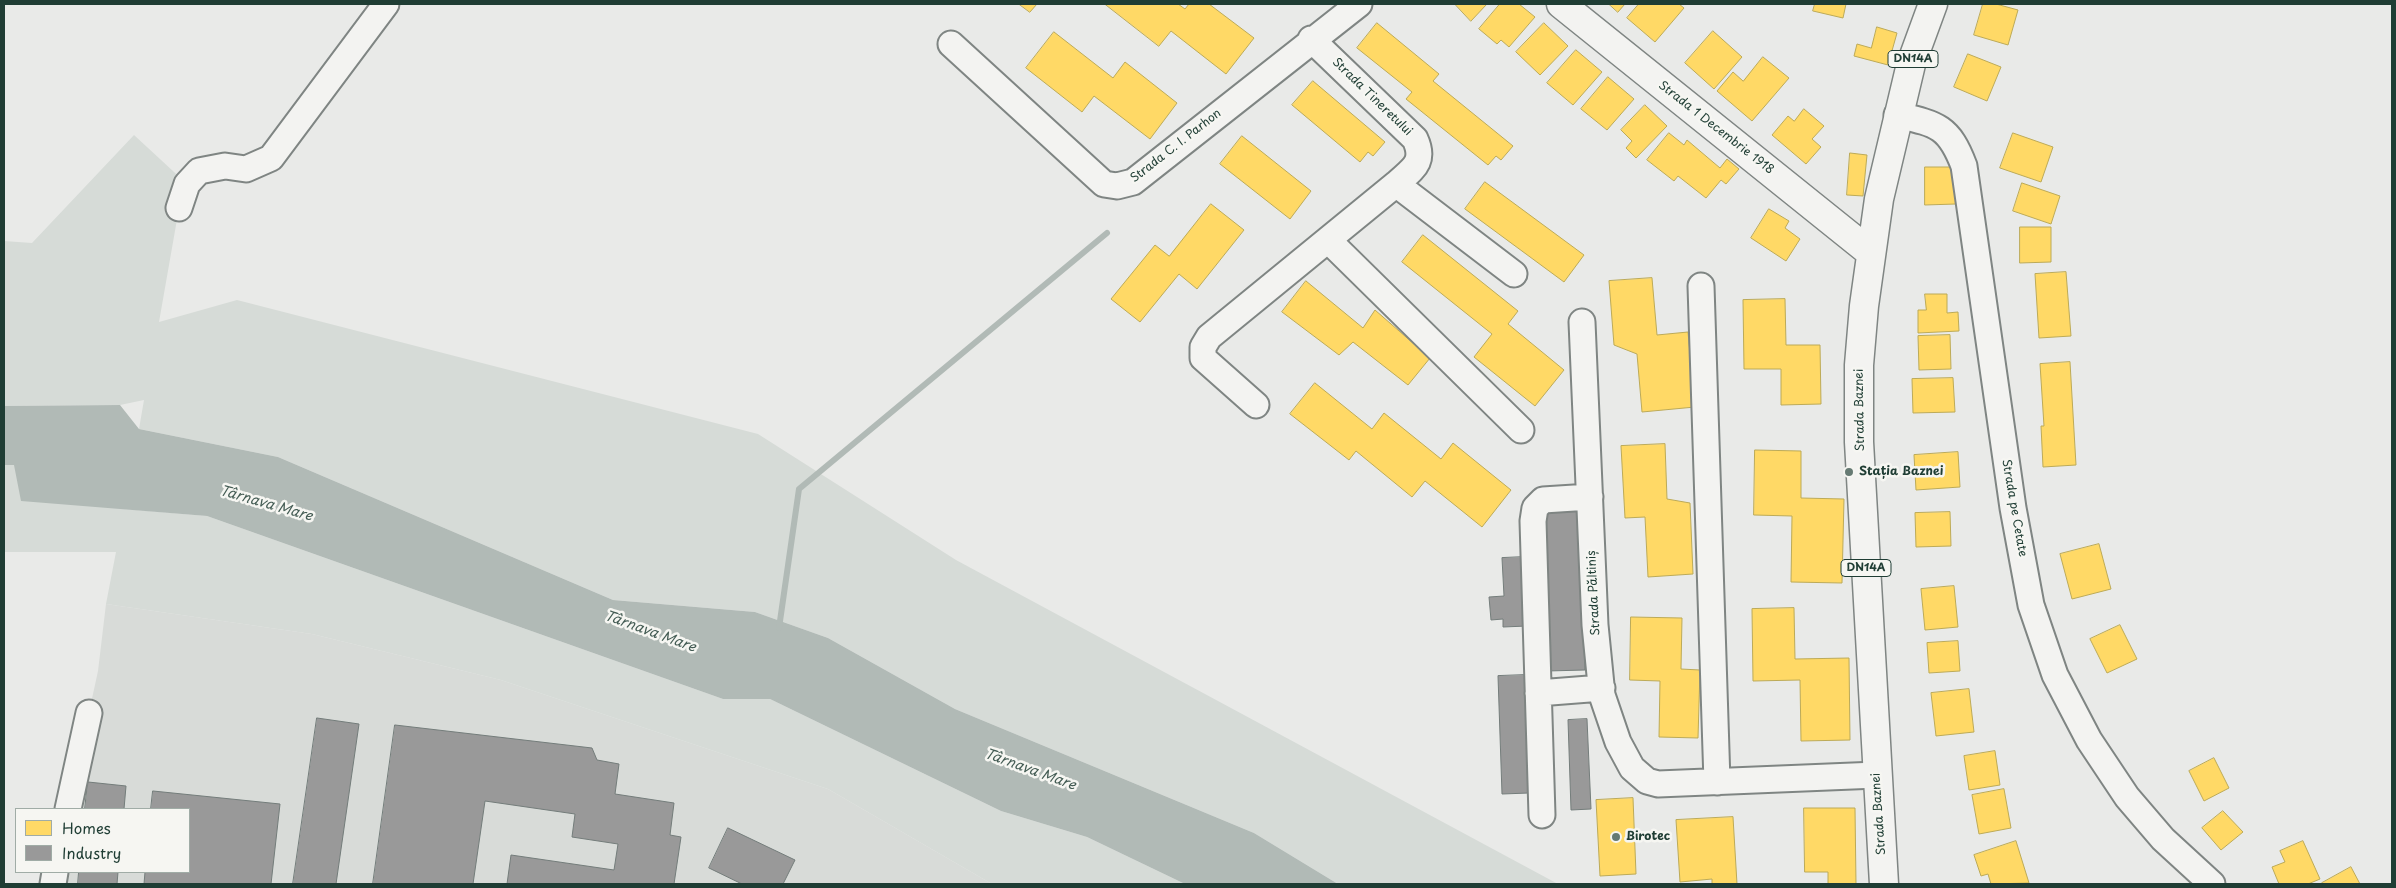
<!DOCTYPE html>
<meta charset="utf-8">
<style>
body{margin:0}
#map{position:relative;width:2396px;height:888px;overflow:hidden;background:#e9eae8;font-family:"Playpen Sans",sans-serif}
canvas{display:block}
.frame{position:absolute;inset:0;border:5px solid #1f3d34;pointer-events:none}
.legend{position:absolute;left:15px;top:808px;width:175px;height:65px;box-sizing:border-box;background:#f6f6f2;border:1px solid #a0aca6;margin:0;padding:6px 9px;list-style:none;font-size:15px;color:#1f3d34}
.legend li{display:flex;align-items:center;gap:10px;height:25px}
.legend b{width:25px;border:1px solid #a0aca6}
</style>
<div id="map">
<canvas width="2396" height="888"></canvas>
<div class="frame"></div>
<ul class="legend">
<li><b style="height:14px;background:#ffd966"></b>Homes</li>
<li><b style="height:14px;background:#999"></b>Industry</li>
</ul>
</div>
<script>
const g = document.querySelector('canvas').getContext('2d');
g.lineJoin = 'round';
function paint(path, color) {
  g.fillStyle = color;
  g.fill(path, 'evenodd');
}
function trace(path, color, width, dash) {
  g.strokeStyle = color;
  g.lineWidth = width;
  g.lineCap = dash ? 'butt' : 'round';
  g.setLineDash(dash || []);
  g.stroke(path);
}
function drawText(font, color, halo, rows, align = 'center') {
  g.font = font + ' "Playpen Sans",sans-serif';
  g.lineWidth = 5;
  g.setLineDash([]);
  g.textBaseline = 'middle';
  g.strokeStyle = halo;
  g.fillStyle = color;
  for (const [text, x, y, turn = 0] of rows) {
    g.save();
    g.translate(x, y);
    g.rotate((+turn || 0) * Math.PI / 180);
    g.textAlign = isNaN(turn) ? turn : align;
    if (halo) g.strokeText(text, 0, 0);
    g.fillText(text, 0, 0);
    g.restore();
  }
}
const built = new Path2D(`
 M 106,604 L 312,634 L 501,680 L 828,789 L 992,884 L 52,884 L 54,872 L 189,872 L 189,809 L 68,809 L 98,671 Z`);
const green = new Path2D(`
 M 134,135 L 187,184 L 179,208 L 159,322 L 237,300 L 758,434 L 956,560 L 1558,884 L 1338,884 L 1254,833 L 955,709 L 828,638 L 755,612 L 613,600 L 278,457 L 139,429 L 144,400 L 120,405 L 4,406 L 4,241 L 32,243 Z
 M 14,464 L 125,509 L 207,516 L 723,699 L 770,699 L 1001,811 L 1087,837 L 1185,884 L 992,884 L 828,789 L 501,680 L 312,634 L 106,604 L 116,552 L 4,552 L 4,465 Z`);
const water = new Path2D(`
 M 120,405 L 139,429 L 278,457 L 613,600 L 755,612 L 828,638 L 955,709 L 1254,833 L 1338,884 L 1185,884 L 1087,837 L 1001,811 L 770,699 L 723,699 L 207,516 L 21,501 L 14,465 L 4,465 L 4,406 Z`);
const homes = new Path2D(`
 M 1019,4 L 1037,4 L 1030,12 Z
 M 1105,4 L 1178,4 L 1185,9 L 1189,4 L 1209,4 L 1254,38 L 1226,74 L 1171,31 L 1159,46 Z
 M 1455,4 L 1487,4 L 1471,21 Z
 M 1500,4 L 1519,4 L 1535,17 L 1509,47 L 1501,40 L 1497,44 L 1479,29 Z
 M 1609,4 L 1625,4 L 1618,12 Z
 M 1639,4 L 1679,4 L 1684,8 L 1655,42 L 1627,18 Z
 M 1815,4 L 1846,4 L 1843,18 L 1813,11 Z
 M 1983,4 L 1996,4 L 2018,10 L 2008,45 L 1974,35 Z
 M 1377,23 L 1439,74 L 1433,81 L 1513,146 L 1501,160 L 1496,156 L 1488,165 L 1406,99 L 1412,92 L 1357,48 Z
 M 1544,23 L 1568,46 L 1540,75 L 1516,52 Z
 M 1877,27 L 1897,33 L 1888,65 L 1854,56 L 1857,44 L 1871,48 Z
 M 1713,31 L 1742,57 L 1714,89 L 1685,63 Z
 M 1054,32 L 1113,78 L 1125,62 L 1177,103 L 1150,139 L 1094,96 L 1082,112 L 1026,68 Z
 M 1576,50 L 1602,72 L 1573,105 L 1547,83 Z
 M 1968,54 L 2001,67 L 1987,101 L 1954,87 Z
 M 1763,57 L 1789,78 L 1752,121 L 1717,91 L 1733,72 L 1743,81 Z
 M 1608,77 L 1634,99 L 1607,130 L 1581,109 Z
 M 1313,81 L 1385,142 L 1373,156 L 1368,152 L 1360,162 L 1292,105 Z
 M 1645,105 L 1667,126 L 1636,158 L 1626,148 L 1632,141 L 1621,130 Z
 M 1804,109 L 1824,126 L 1812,139 L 1821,147 L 1806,164 L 1772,135 L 1788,116 L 1794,121 Z
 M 1669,133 L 1684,145 L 1687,140 L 1720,168 L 1727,159 L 1739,169 L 1726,184 L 1721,180 L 1706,198 L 1678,176 L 1674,181 L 1647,160 Z
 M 2013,133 L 2053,147 L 2041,182 L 2000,168 Z
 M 1242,136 L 1311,191 L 1290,219 L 1220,164 Z
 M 1850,153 L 1867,155 L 1863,196 L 1847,195 Z
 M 1925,167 L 1956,167 L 1956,204 L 1925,205 Z
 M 1485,182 L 1584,255 L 1564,282 L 1465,209 Z
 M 2022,183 L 2060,196 L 2051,224 L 2013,211 Z
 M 1211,204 L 1244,230 L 1197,289 L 1179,274 L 1140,322 L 1111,299 L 1155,245 L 1169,256 Z
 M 1769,209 L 1789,221 L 1785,228 L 1800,239 L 1786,261 L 1751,238 Z
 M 2020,227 L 2051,227 L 2051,262 L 2020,263 Z
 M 1423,235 L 1518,311 L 1508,324 L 1564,370 L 1535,406 L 1474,357 L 1492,334 L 1402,262 Z
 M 2066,272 L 2071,336 L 2039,338 L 2035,274 Z
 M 1652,278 L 1657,335 L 1688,332 L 1695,407 L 1642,412 L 1637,354 L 1614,345 L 1609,281 Z
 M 1306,281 L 1363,328 L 1375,310 L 1430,358 L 1408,385 L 1353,342 L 1339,355 L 1282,312 Z
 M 1925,294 L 1947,294 L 1947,313 L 1958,312 L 1959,331 L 1918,333 L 1918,310 L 1926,310 Z
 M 1785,299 L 1786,345 L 1820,345 L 1821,404 L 1781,405 L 1781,369 L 1744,369 L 1743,300 Z
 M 1950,335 L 1951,369 L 1919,370 L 1918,336 Z
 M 2070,362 L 2076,465 L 2043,467 L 2041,426 L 2044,426 L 2040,364 Z
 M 1953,378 L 1955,412 L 1913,413 L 1912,379 Z
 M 1315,383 L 1372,429 L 1384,413 L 1441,459 L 1453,443 L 1511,490 L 1482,527 L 1425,481 L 1412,497 L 1356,451 L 1349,460 L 1290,414 Z
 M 1665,444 L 1667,499 L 1690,503 L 1693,574 L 1648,577 L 1645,517 L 1625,518 L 1621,446 Z
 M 1755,450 L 1801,451 L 1801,498 L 1844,499 L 1842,583 L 1791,582 L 1792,516 L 1754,515 Z
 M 1958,452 L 1960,487 L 1916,490 L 1914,455 Z
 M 1950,512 L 1951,546 L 1916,547 L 1915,513 Z
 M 2099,544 L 2111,589 L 2072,599 L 2060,554 Z
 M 1954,586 L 1958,627 L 1925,630 L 1921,589 Z
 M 1794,608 L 1795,659 L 1849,658 L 1850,740 L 1801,741 L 1800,680 L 1753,681 L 1752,609 Z
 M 1631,617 L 1682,618 L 1681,669 L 1700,670 L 1698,738 L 1659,737 L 1660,681 L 1630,680 Z
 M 2120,625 L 2137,659 L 2107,673 L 2090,639 Z
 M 1958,641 L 1960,671 L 1929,673 L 1927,643 Z
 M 1969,689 L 1974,732 L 1936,736 L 1931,693 Z
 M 1995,751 L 2000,785 L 1969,790 L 1964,756 Z
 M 2214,758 L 2229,788 L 2204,801 L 2189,771 Z
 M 2004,789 L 2011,828 L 1979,834 L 1972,795 Z
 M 1633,798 L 1636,874 L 1600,876 L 1596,800 Z
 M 1804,808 L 1855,808 L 1856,884 L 1828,884 L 1828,872 L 1805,872 Z
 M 2223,811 L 2243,832 L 2221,850 L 2202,828 Z
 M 1733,817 L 1737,884 L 1712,884 L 1712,879 L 1680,882 L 1676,820 Z
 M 2016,841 L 2029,883 L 1991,884 L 1988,874 L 1981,876 L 1974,855 Z
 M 2303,841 L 2320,879 L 2308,884 L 2279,884 L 2272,867 L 2285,862 L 2280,851 Z
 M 2351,867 L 2360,884 L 2323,884 L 2322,883 Z`);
const industry = new Path2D(`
 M 1580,506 L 1585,670 L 1547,671 L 1542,507 Z
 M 1524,557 L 1527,626 L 1503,627 L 1503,619 L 1491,620 L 1489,597 L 1504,596 L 1502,558 Z
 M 1525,675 L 1529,793 L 1502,794 L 1498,676 Z
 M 317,718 L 359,724 L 336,884 L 293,884 Z
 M 1587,719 L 1591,809 L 1571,810 L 1568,720 Z
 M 395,725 L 592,748 L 597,760 L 619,764 L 615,794 L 674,803 L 670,835 L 681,837 L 674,884 L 507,884 L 511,855 L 614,870 L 618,844 L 572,837 L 575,814 L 485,801 L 473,884 L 373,884 Z
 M 88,782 L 126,786 L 124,809 L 85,809 Z
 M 153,791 L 280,804 L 271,884 L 144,884 L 145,872 L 189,872 L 189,809 L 151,809 Z
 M 728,828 L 795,860 L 783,884 L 742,884 L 709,868 Z
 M 79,872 L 118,872 L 117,884 L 78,884 Z`);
const stream = new Path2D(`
 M 779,628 L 799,489 L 1107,233`);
const minor = new Path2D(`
 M 951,44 L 1104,184 L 1117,186 L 1133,182 L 1359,4
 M 1897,115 C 1937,124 1949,126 1964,166 L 2013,508 L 2031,605 L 2055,675 L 2089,740 L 2127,797 L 2163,839 L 2212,884
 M 1396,184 L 1514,274
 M 179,208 L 187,184 L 199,171 L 225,166 L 246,169 L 271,158 L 386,4
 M 1329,241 L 1521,430
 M 1701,286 L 1717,782
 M 1582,322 L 1595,625 L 1602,695 L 1618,742 L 1632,768 L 1647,781 L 1658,784 L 1877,775
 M 1256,405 L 1203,358 L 1203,347 L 1209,337 L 1396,184 C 1412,169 1426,163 1415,139 L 1311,39
 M 1538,693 L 1602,688
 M 68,809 L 89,713
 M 1542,815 L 1533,521 L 1535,508 L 1543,500 L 1590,497
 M 53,884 L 55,872`);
const major = new Path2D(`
 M 1561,4 L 1871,253
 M 1884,884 L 1859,442 L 1859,365 L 1864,306 L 1879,199 L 1911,64 L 1933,4`);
const markers = [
 [1849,472,5,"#667a73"],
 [1616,837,5,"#667a73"]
];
const shields = [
 [1913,59,50],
 [1866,568,50]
];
const shieldNames = [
 ["DN14A",1913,59],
 ["DN14A",1866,568]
];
const streetNames = [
 ["Strada Tineretului",1372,97,44],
 ["Strada 1 Decembrie 1918",1716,128,38],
 ["Strada C. I. Parhon",1176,146,-38],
 ["Strada Baznei",1860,410,-91],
 ["Strada pe Cetate",2014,508,80],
 ["Strada Păltiniș",1594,593,-93],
 ["Strada Baznei",1879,814,-94]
];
const poiNames = [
 ["Stația Baznei",1859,472],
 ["Birotec",1626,837]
];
const waterNames = [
 ["Târnava Mare",266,504,16],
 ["Târnava Mare",650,632,20],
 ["Târnava Mare",1030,770,20]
];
paint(built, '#d8dbd8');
paint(green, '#d6dbd7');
paint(water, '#b1bab6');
paint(homes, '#ffd966');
trace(homes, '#bcaa57', 1);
paint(industry, '#999');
trace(industry, '#747d7b', 1);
trace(stream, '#b1bab6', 6);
trace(minor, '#7f8583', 29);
trace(major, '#7f8583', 31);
trace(minor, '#f3f3f1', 25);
trace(major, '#f3f3f1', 28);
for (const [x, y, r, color] of markers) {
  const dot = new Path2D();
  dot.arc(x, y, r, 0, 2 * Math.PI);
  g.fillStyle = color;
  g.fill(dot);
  trace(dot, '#f6f6f2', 2);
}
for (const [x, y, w] of shields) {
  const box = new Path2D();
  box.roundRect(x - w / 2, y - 8.5, w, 17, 4);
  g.fillStyle = '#f6f6f2';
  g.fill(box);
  trace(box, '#1f3d34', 1);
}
drawText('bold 11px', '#1f3d34', null, shieldNames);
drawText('12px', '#1f3d34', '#f6f6f2', streetNames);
drawText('bold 12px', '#1f3d34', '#f6f6f2', poiNames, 'left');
drawText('italic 14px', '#445c54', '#f6f6f2', waterNames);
</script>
